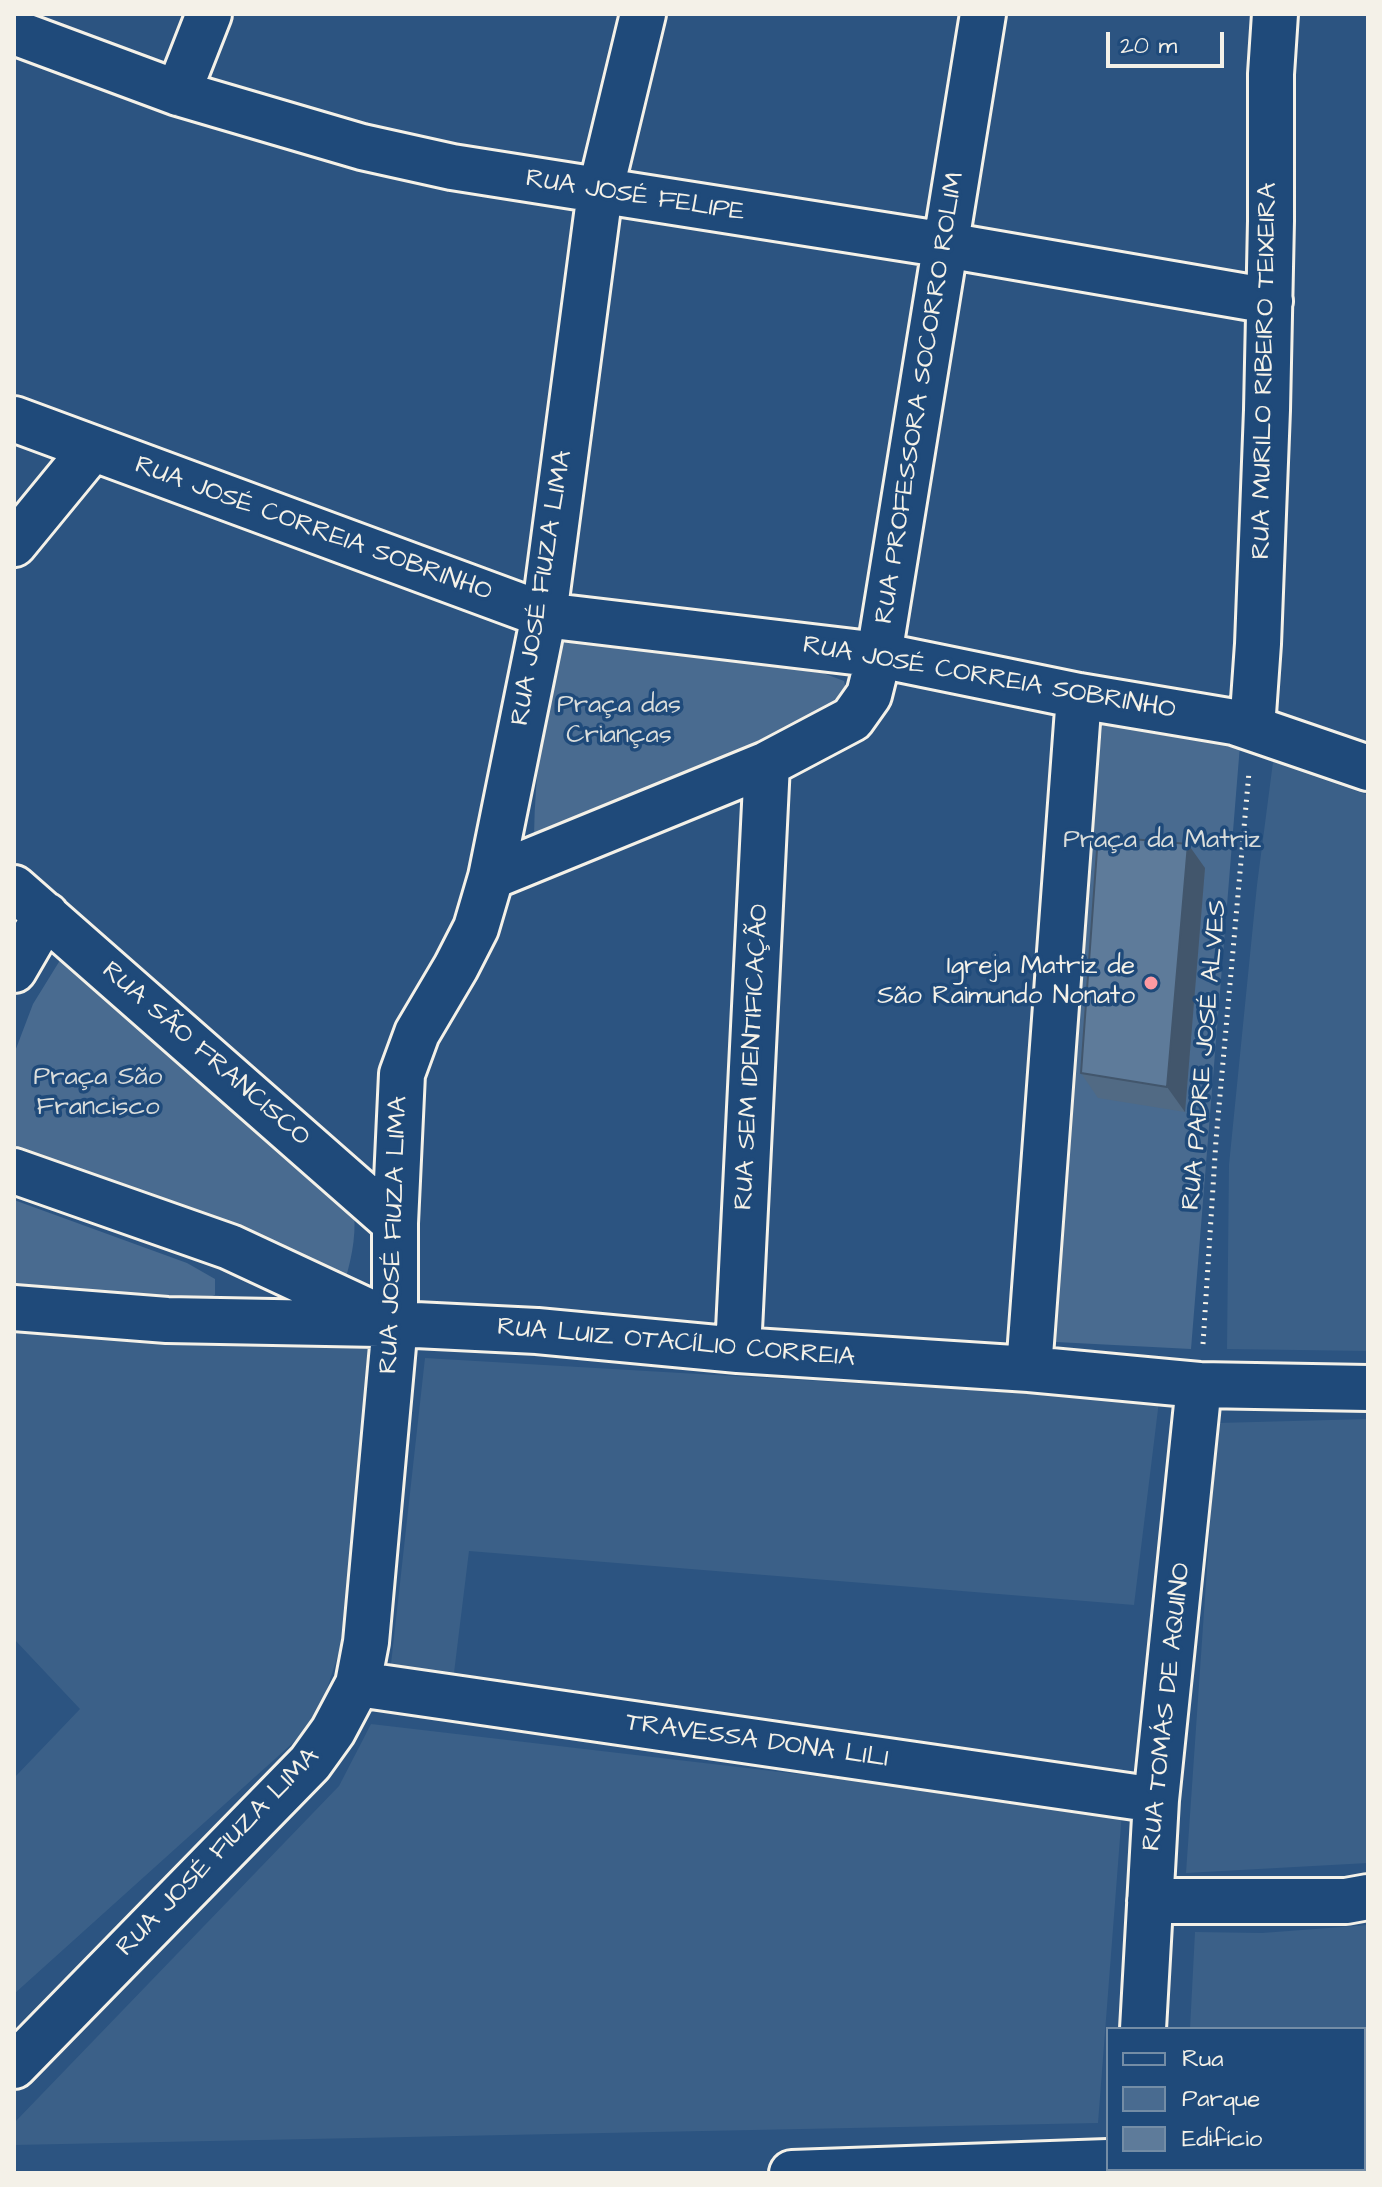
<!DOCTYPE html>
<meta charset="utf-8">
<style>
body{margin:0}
#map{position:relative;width:1382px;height:2187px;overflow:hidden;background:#2c5481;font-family:"Architects Daughter",sans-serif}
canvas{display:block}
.frame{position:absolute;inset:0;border:16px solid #f4f1e8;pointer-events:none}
.legend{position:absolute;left:1106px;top:2027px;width:260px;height:144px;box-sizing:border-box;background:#1f4a7a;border:2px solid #748da6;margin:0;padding:10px 14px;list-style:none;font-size:24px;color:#f4f1e8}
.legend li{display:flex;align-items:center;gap:16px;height:40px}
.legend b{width:40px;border:2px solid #748da6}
.scale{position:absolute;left:1106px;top:32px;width:118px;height:36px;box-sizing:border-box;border:4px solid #f4f1e8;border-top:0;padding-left:10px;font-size:24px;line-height:28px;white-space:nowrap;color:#f4f1e8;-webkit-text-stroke:6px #1f4a7a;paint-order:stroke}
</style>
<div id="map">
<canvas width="1382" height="2187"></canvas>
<div class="frame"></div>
<ul class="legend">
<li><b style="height:10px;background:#1f4a7a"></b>Rua</li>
<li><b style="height:22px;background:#496b90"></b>Parque</li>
<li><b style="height:22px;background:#5e7b9a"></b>Edifício</li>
</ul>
<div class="scale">20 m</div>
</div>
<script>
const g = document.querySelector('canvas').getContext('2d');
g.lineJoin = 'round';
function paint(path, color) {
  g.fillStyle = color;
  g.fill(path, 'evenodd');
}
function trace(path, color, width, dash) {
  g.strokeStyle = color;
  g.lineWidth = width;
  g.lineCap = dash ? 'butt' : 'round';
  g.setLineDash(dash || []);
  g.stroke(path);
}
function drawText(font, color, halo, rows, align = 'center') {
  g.font = font + ' "Architects Daughter",sans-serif';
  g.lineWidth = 7;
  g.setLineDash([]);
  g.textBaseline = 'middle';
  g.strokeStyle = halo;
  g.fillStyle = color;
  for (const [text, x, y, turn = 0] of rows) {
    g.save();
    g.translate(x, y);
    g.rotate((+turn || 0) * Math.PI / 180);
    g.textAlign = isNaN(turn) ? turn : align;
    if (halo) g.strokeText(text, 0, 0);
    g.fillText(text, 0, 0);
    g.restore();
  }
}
const built = new Path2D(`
 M 1273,762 L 1368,795 L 1368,1351 L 1227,1349 L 1229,1165 L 1257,885 Z
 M 14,1330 L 368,1347 L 353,1610 L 316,1722 L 14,1994 L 14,1778 L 80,1709 L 14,1639 Z
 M 425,1358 L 1159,1401 L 1134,1605 L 469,1551 L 454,1673 L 390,1673 Z
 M 1368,1419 L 1368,1863 L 1186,1873 L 1217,1423 Z
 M 371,1724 L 1122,1812 L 1098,2123 L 14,2145 L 14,2123 L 339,1786 Z
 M 1368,1925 L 1368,2114 L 1364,2115 L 1364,2029 L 1190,2029 L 1195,1932 L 1262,1933 Z`);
const green = new Path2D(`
 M 574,640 L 823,673 L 844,681 L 848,696 L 787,735 L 534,836 C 535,770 544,710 557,644 Z
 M 1103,721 L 1240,745 L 1191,1349 L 1056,1342 L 1059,1236 L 1092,813 Z
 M 62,957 L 353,1202 C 357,1231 353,1253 345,1281 L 14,1146 L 14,1054 L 33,1004 Z
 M 14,1200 L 187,1263 L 215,1279 L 215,1295 L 194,1303 L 14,1285 Z`);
const path = new Path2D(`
 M 1203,1344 L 1216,1140 L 1249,772`);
const minor = new Path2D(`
 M 14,32 L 178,93 L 362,147 L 452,167 L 946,245 L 1270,301
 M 178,93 L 209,14
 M 14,419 L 544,615 L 879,655 L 1079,696 L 1234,722 L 1368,768
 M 14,544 L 92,449
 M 1252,728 L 1258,644 L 1267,410 L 1271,221 L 1271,74 L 1275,14
 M 491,877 L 767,764 L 852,719 L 869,695 L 879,655 L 983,14
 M 14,888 L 395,1223
 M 14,970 L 46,915
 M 14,1171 L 230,1247 L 395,1324 L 537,1331 L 738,1350 L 1029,1369 L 1199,1385 L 1368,1388
 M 14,1308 L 167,1320 L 379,1324
 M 738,1350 L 767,764
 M 1029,1369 L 1079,696
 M 358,1684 L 1156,1800
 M 1150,1901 L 1346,1901 L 1368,1897
 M 1143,2029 L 1156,1800 L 1199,1385
 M 14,2066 L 310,1763 L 333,1731 L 358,1684 L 366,1642 L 395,1324 L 395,1223 L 402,1074 L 417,1033 L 456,967 L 476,928 L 491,877 L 544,615 L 600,192 L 643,14`);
const major = new Path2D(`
 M 1364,2152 L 1368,2151
 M 792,2173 L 1108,2162`);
const wall = new Path2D(`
 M 1205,868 L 1185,1112 L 1098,1098 L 1081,1073 Z`);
const shadedWall = new Path2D(`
 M 1188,844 L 1205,868 L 1185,1112 L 1167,1087 Z`);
const building = new Path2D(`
 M 1098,836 L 1188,844 L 1167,1087 L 1081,1073 Z`);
const markers = [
 [1151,983,8,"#ff9aa2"]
];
const streetNames = [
 ["RUA JOSÉ FELIPE",635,197,9],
 ["RUA MURILO RIBEIRO TEIXEIRA",1266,371,-89],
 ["RUA PROFESSORA SOCORRO ROLIM",921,398,-81],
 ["RUA JOSÉ CORREIA SOBRINHO",313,530,20],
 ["RUA JOSÉ FIUZA LIMA",543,588,-81],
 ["RUA JOSÉ CORREIA SOBRINHO",989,679,10],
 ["RUA SÃO FRANCISCO",205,1055,41],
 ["RUA PADRE JOSÉ ALVES",1206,1055,-85],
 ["RUA SEM IDENTIFICAÇÃO",753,1057,-87],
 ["RUA JOSÉ FIUZA LIMA",395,1235,-88],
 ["RUA LUIZ OTACÍLIO CORREIA",676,1344,5],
 ["RUA TOMÁS DE AQUINO",1168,1707,-84],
 ["TRAVESSA DONA LILI",757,1742,8],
 ["RUA JOSÉ FIUZA LIMA",219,1853,-46]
];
const parkNames = [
 ["Praça das",619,707],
 ["Crianças",619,737],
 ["Praça da Matriz",1162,842],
 ["Praça São",98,1079],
 ["Francisco",98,1109]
];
const poiNames = [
 ["Igreja Matriz de",1135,968],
 ["São Raimundo Nonato",1135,998]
];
paint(built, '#3b6088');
paint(green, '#496b90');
trace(minor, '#f4f1e8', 50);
trace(major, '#f4f1e8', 50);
trace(path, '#f4f1e8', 5, [2, 6]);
trace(minor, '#1f4a7a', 44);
trace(major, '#1f4a7a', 44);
paint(wall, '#516a84');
paint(shadedWall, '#42566c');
paint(building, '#5e7b9a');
trace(building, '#42566c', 2);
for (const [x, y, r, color] of markers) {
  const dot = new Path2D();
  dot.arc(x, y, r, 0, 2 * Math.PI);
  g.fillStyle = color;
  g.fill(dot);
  trace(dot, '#1f4a7a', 3);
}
drawText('26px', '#f4f1e8', '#1f4a7a', streetNames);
drawText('26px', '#dadddb', '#1f4a7a', parkNames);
drawText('26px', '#f4f1e8', '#1f4a7a', poiNames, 'right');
</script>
